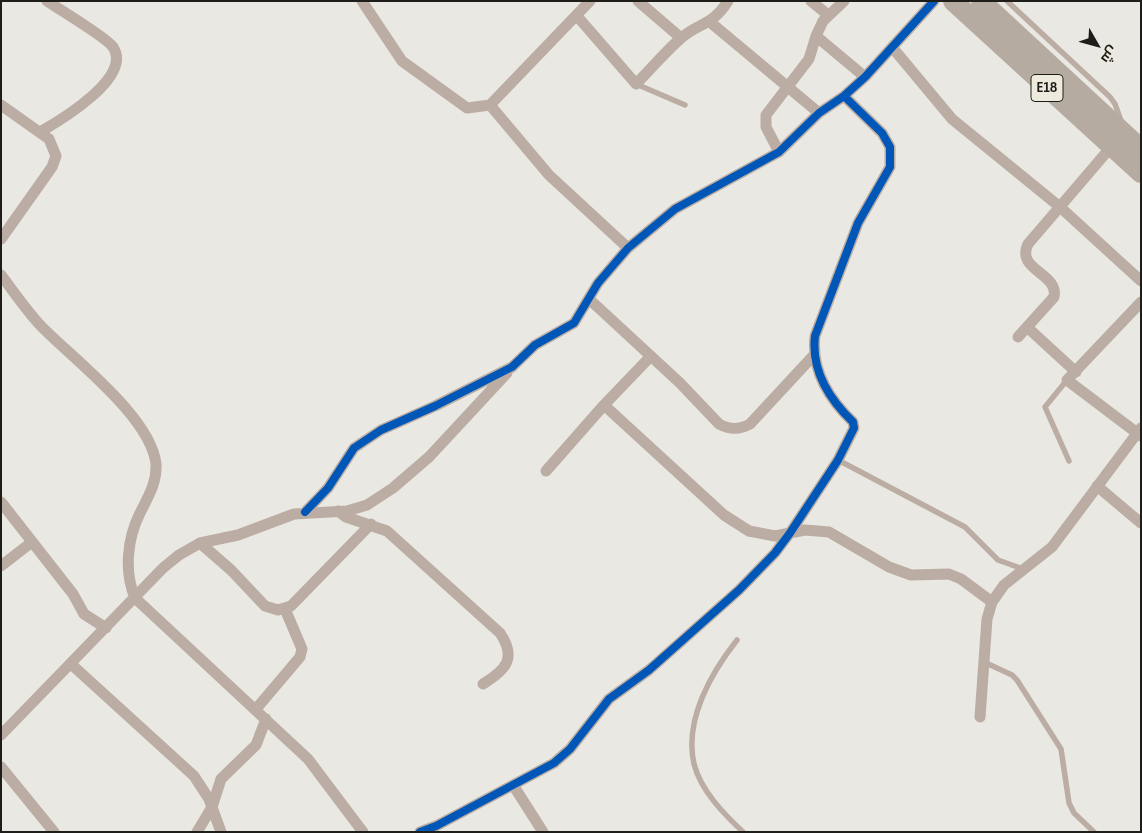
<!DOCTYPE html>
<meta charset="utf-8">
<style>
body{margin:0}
#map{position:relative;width:1142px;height:833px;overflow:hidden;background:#eae8e2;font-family:"Sofia Sans Condensed",Cairo,sans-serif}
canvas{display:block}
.frame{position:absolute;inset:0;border:2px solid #1e1d19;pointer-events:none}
.north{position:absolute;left:1072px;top:20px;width:50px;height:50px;-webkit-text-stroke:4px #eeeade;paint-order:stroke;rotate:128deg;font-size:14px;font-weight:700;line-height:20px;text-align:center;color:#1e1d19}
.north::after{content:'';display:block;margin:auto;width:18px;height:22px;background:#1e1d19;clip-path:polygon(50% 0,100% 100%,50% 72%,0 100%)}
</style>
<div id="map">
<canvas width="1142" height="833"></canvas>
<div class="frame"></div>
<div class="north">ش</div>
</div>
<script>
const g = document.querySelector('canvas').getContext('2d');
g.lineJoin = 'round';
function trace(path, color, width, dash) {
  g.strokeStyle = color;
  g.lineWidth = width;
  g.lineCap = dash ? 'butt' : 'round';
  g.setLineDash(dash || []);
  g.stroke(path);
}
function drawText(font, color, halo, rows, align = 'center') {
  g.font = font + ' "Sofia Sans Condensed",sans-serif';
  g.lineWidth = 5;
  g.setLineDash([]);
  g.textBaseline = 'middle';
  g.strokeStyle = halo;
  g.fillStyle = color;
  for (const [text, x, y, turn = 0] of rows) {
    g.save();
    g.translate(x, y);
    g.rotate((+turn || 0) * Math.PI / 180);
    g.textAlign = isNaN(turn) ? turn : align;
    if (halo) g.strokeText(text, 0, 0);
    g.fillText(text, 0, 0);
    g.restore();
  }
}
const lane = new Path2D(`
 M 1007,1 L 1110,97 L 1115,104 L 1121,121
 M 636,84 L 685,105
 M 1067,380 L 1045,407 L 1069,461
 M 838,460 L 965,527 L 998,560 L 1023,569
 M 737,640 C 711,673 684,720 694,764 C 701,791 724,814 743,832
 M 984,662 L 1012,675 L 1017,680 L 1061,749 L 1069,803 L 1074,813 L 1094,832`);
const street = new Path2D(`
 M 362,1 L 402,61 L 467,108 L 490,105 L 549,175 L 628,248
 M 638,1 L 681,38
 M 811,1 L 828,15
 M 577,16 L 636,84 C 651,69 664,53 680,39 C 697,23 713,26 728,1
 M 710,22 L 819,113
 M 816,36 L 865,77
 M 892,47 L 952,119 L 1060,207 L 1141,281
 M 1,105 L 49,139 L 56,156 L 52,167 L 1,239
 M 490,105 L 590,1
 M 40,132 C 61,120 133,77 113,47 C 106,37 60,10 47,1
 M 779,152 L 766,127 L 766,115 L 809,59 L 816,36 L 823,21 L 844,1
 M 1,275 C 14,292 26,310 41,326 C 73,359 151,417 156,464 C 157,483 148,497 140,513 C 127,539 124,572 135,598 L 308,759 L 363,832
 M 589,299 L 680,383 L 719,424 C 730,430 739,430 750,424 L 814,355
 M 1141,302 L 1067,380 L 1141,436
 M 1027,327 L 1076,372
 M 1018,337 L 1054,297 C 1059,273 1015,270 1028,244 L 1111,147
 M 604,405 L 724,515 L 749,531 L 775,536 L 805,530 L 829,532 L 889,567 L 911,575 L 949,574 L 961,579 L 992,602
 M 546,471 L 604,405 L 651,356
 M 1097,486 L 1141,523
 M 1,502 L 73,594 L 84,614 L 106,628
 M 338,511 L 346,517 L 387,531 L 500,633 C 517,658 506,670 483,684
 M 305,512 L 328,488 L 354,448 L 381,430 L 435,406 L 512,367 L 535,345 L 574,323 L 598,283 L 628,248 L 675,209 L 779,152 L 819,113 L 844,96 L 865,77 L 934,1
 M 200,543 L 231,570 L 265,606 L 278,610 L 291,606 L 371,524
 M 1,566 L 32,542
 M 71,664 L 194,776 L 209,799 L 221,832
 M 256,709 L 300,657 L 302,649 L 285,609
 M 980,717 L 987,619 L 992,602 L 1004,585 L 1052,547 L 1141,428
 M 1,735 L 163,568 L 179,555 L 200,543 L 238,535 L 294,514 L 347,511 L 367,505 L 393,488 L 429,457 L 507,373
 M 1,767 L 54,832
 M 513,785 L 543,832
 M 197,832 L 212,807 L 221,779 L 256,745 L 266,719
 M 420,832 L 436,826 L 554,763 L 570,749 L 609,699 L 649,670 L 739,590 L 775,553 L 790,533 L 838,460 L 854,428 L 853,422 C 829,399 811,370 815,336 L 858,223 L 890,167 L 890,147 L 882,133 L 844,96`);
const highway = new Path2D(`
 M 953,1 L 1141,173
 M 981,1 L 1141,149`);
const cycleway = new Path2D(`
 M 305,512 L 328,488 L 354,448 L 381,430 L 435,406 L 512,367 L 535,345 L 574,323 L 598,283 L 628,248 L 675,209 L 779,152 L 819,113 L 844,96 L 865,77 L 934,1
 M 420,832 L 436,826 L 554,763 L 570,749 L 609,699 L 649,670 L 739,590 L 775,553 L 790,533 L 838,460 L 854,428 L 853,422 C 829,399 811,370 815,336 L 858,223 L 890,167 L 890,147 L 882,133 L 844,96`);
const shields = [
 [1047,88,32]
];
const shieldNames = [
 ["E18",1047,88]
];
trace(lane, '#bbada3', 5.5);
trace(street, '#bbada3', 11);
trace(highway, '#b6aba1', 20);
trace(cycleway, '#0057b8', 8);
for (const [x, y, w] of shields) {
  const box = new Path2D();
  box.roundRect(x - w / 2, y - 13.5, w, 27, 4);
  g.fillStyle = '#eeeade';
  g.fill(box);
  trace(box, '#1e1d19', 1);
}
drawText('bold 16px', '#1e1d19', null, shieldNames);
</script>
